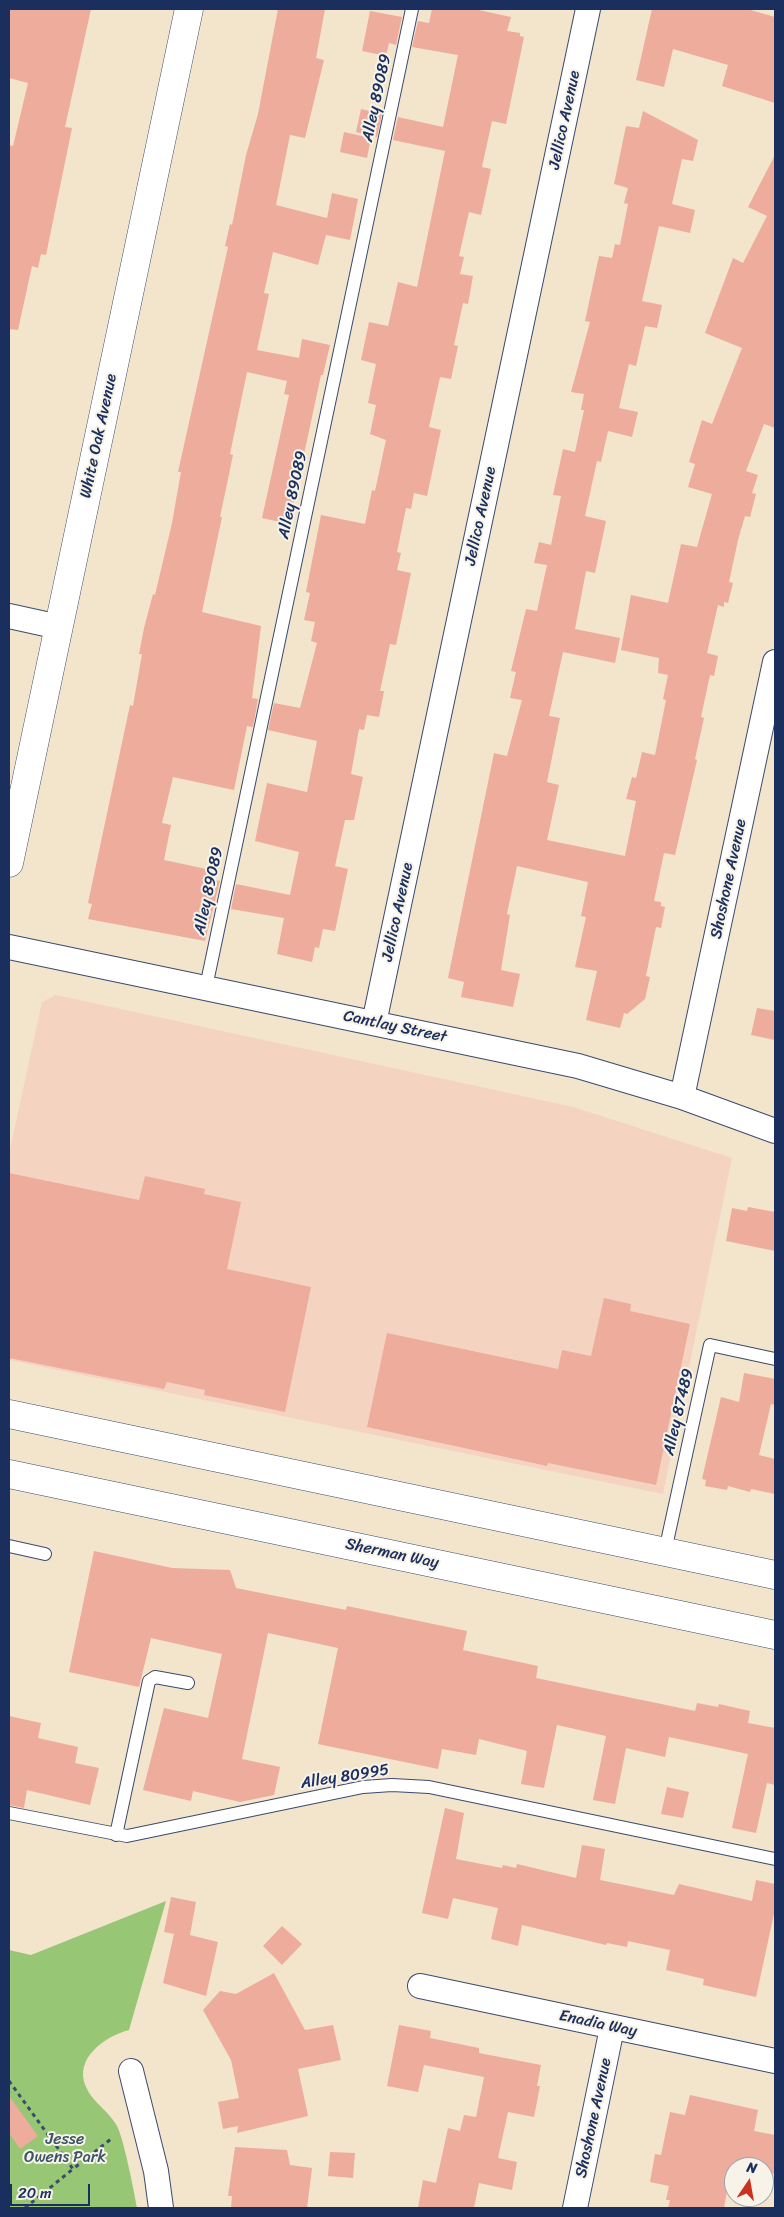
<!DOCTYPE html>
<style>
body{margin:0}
#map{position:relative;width:784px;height:2217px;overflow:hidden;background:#f3e4cc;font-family:Sriracha,sans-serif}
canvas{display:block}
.frame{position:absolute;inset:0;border:10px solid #1b2f5e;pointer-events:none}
.north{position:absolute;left:724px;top:2157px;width:50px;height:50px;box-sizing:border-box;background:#f7f3e8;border:1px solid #9fa5b1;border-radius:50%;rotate:12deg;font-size:14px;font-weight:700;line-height:20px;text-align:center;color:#1b2f5e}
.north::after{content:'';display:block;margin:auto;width:18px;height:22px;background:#c8321e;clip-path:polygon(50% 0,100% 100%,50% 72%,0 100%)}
.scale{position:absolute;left:10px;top:2184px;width:80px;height:22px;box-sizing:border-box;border:2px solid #1b2f5e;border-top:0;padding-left:6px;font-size:15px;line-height:18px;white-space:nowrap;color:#1b2f5e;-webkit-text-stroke:4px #f7f3e8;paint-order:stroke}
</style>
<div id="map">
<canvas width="784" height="2217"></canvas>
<div class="frame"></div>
<div class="north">N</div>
<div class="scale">20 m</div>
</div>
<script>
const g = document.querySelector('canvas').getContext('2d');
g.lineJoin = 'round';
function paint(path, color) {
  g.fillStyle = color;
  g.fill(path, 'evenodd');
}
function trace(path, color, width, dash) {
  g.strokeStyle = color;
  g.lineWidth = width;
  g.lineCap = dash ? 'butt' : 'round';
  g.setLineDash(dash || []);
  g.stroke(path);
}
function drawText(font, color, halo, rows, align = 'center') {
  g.font = font + ' Sriracha,sans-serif';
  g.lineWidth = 4;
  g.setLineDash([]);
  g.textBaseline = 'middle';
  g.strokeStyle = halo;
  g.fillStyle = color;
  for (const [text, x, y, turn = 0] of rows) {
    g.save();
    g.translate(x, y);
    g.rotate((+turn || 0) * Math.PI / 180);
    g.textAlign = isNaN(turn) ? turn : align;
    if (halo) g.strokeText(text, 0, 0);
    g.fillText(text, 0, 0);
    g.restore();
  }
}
const built = new Path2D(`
 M 56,995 L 573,1107 L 732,1158 L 663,1494 L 9,1360 L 9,1154 L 42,1002 Z`);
const green = new Path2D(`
 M 166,1901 L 129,2030 C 106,2036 73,2058 86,2087 C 92,2102 109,2111 117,2126 C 124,2140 134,2191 137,2208 L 9,2208 L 9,1950 L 31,1955 Z`);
const building = new Path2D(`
 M 9,9 L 91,9 L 65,127 L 72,128 L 46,255 L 41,254 L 38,268 L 32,266 L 18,330 L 9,329 L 9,145 L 13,146 L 28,83 L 9,78 Z
 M 278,9 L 325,9 L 316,58 L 324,60 L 305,138 L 290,135 L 276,205 L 327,218 L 332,193 L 358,199 L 350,240 L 326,235 L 318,265 L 273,252 L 264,293 L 269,294 L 257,350 L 299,358 L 302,339 L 330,345 L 323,375 L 321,375 L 289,524 L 262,518 L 289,395 L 284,394 L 287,381 L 247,372 L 230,454 L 233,455 L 220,517 L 222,517 L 202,612 L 261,626 L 252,698 L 258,699 L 253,727 L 247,726 L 234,790 L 173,777 L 162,823 L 171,825 L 164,860 L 216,871 L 214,880 L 220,881 L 205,941 L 88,919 L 92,904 L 88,903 L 130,705 L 133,706 L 142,654 L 139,654 L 144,628 L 153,594 L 155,595 L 172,523 L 181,472 L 178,472 L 228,247 L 225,246 L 230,224 L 232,225 L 246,155 L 258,114 Z
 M 432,9 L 474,9 L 511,17 L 507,31 L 520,33 L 520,36 L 524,37 L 506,124 L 492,121 L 482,167 L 491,169 L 481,215 L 469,212 L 459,256 L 464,257 L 460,274 L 473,276 L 468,304 L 463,303 L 454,345 L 458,346 L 451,379 L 440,377 L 429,427 L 441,430 L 427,496 L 414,493 L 411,509 L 406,508 L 397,552 L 401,553 L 397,570 L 411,573 L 396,645 L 390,644 L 380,691 L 384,691 L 379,717 L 367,715 L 364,730 L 359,729 L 351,774 L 363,777 L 354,820 L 345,820 L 335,866 L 348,869 L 335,931 L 323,929 L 319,948 L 315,947 L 312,962 L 277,954 L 284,918 L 231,909 L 236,884 L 290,895 L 299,852 L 255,841 L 267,783 L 307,792 L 317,741 L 268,730 L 274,703 L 300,708 L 317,643 L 311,641 L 315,622 L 304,620 L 310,593 L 306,592 L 321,515 L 365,524 L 372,490 L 375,491 L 386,440 L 370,434 L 376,405 L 368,403 L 376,364 L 361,360 L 369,322 L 388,326 L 398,282 L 417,287 L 445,151 L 393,140 L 398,117 L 443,127 L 458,55 L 412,47 L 418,21 L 429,23 Z
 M 652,9 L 747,9 L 775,17 L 775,103 L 722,86 L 728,65 L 673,49 L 664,87 L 636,80 Z
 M 370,11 L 402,17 L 396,45 L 389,43 L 386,56 L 362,51 Z
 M 361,109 L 382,114 L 377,137 L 356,132 Z
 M 643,111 L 698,140 L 693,161 L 682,159 L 672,204 L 695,210 L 690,233 L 659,226 L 642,301 L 662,305 L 657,328 L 645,326 L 636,366 L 629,364 L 619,408 L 638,412 L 632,437 L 608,431 L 601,462 L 597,461 L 585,516 L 606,521 L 595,573 L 586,571 L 575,629 L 620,638 L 615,663 L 563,652 L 549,716 L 560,718 L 547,782 L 559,785 L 547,840 L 625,856 L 636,801 L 626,799 L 632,777 L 636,778 L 642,752 L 655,755 L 666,700 L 663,699 L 668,675 L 658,673 L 659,658 L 621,650 L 631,595 L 668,603 L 681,544 L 697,547 L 712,494 L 688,487 L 695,464 L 689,462 L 702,420 L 712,424 L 742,348 L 705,333 L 733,258 L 743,263 L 767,216 L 748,207 L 775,155 L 775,428 L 764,424 L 746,471 L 758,475 L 752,493 L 756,494 L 750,517 L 745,516 L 738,540 L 729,582 L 733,583 L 728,603 L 724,602 L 724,607 L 718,605 L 707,653 L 718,656 L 714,676 L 710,675 L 701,717 L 704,718 L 695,759 L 697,760 L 675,855 L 664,853 L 654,901 L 661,902 L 661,906 L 665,907 L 661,928 L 656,927 L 646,976 L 650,977 L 645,999 L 627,1014 L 624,1013 L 620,1028 L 586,1020 L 597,971 L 575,967 L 586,917 L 581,916 L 588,882 L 517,866 L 507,914 L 510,915 L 501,970 L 520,974 L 513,1007 L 461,997 L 464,982 L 448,978 L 494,753 L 507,756 L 522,700 L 510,698 L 516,672 L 511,671 L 526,609 L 537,611 L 547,565 L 534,563 L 539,542 L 551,545 L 561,496 L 553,495 L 563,449 L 575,452 L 584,410 L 581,410 L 584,394 L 571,392 L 590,322 L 585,321 L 599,256 L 612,258 L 615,244 L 620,245 L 628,204 L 624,203 L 628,188 L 614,184 L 626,126 L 639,128 Z
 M 344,132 L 371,138 L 367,158 L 340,152 Z
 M 757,1008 L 775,1011 L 775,1040 L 751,1035 Z
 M 9,1173 L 139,1200 L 145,1176 L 205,1189 L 204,1194 L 241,1202 L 227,1269 L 311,1287 L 285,1412 L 204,1395 L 205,1390 L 167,1382 L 164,1389 L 9,1358 Z
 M 748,1207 L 775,1212 L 775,1251 L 726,1241 L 732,1208 L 747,1211 Z
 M 604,1298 L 631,1304 L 630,1311 L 690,1324 L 656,1485 L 548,1463 L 547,1466 L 367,1427 L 387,1333 L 558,1369 L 562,1350 L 591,1356 Z
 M 744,1373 L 775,1379 L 775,1405 L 771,1404 L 759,1455 L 775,1459 L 775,1494 L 751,1489 L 750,1492 L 728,1486 L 727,1490 L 705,1486 L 706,1480 L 702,1479 L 721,1397 L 739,1402 Z
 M 94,1551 L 172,1568 L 230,1570 L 236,1588 L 346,1610 L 347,1606 L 467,1631 L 463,1650 L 538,1666 L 536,1678 L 695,1711 L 697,1703 L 718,1707 L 719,1704 L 750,1711 L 748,1723 L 775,1728 L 775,1785 L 767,1783 L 756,1833 L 732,1828 L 748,1754 L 669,1737 L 665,1757 L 626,1748 L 615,1804 L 593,1800 L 606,1736 L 557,1725 L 544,1788 L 521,1784 L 527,1751 L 479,1739 L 476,1755 L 442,1749 L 438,1769 L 318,1744 L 338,1648 L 268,1633 L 242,1759 L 280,1767 L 274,1795 L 240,1802 L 193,1791 L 191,1801 L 143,1790 L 164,1708 L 208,1718 L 222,1654 L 151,1638 L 139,1687 L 69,1672 Z
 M 9,1716 L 41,1723 L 38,1738 L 78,1747 L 75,1763 L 99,1768 L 90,1805 L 27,1790 L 24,1808 L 9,1805 Z
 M 667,1787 L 689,1792 L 683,1818 L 661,1814 Z
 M 445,1808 L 464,1813 L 456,1859 L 502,1868 L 503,1865 L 516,1868 L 517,1864 L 576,1878 L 582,1845 L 605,1849 L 600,1880 L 674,1895 L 679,1884 L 752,1901 L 756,1880 L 775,1884 L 775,1909 L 756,1997 L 703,1985 L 704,1979 L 666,1970 L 670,1950 L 628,1941 L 627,1947 L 607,1943 L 606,1945 L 522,1925 L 518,1946 L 491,1939 L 498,1908 L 453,1898 L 448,1919 L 422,1913 Z
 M 171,1897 L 196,1902 L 190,1935 L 218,1942 L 206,1996 L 163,1983 L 174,1934 L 164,1932 Z
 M 282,1926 L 302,1944 L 282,1965 L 263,1946 Z
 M 274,1973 L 305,2030 L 333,2025 L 341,2060 L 298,2069 L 308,2116 L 237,2133 L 238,2126 L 223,2129 L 218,2102 L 239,2098 L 231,2060 L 203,2010 L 220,1991 L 236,1994 Z
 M 399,2025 L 431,2031 L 430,2038 L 479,2048 L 479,2053 L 541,2065 L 537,2086 L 540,2086 L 534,2117 L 508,2112 L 498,2158 L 517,2162 L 512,2190 L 479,2183 L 474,2208 L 418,2208 L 423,2180 L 436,2183 L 448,2128 L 460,2131 L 464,2115 L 476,2117 L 484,2077 L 424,2065 L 418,2092 L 387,2086 Z
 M 690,2095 L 758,2110 L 754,2131 L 775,2135 L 775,2174 L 764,2171 L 764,2167 L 747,2167 L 732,2164 L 724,2208 L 668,2208 L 670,2200 L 666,2200 L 669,2186 L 650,2182 L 655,2154 L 661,2155 L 670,2112 L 685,2115 Z
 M 9,2096 L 38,2136 L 20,2149 L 9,2133 Z
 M 235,2147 L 287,2150 L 290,2165 L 312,2168 L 307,2208 L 231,2208 L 232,2196 L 228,2196 Z
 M 330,2152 L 355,2153 L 353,2178 L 328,2176 Z`);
const path = new Path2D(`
 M 9,2081 L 73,2169 L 111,2139
 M 25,2208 L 73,2169`);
const lane = new Path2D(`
 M 206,987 L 412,9
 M 9,1546 L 45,1554
 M 665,1551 L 710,1345 L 775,1359
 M 9,1813 L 127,1836 L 363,1787 L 392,1785 L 429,1787 L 775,1859
 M 116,1835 L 149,1681 L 155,1677 L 188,1683`);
const street = new Path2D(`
 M 9,616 L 59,627
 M 9,947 L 578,1066 L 682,1097 L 775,1131
 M 374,1023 L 588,9
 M 682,1097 L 775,662
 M 420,1986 L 775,2061
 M 131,2071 L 156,2171 L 161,2208
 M 575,2208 L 612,2028`);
const primary = new Path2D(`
 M 9,863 L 189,9
 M 9,1414 L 775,1575
 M 9,1474 L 775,1635`);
const streetNames = [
 ["Alley 89089",377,98,-78],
 ["Jellico Avenue",565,120,-78],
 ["White Oak Avenue",99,436,-78],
 ["Alley 89089",293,495,-78],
 ["Jellico Avenue",481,516,-78],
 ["Shoshone Avenue",729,879,-78],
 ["Alley 89089",209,891,-78],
 ["Jellico Avenue",398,912,-78],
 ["Cantlay Street",395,1027,12],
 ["Alley 87489",679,1412,-77],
 ["Sherman Way",392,1554,12],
 ["Alley 80995",345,1777,-9],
 ["Enadia Way",598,2024,12],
 ["Shoshone Avenue",594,2118,-78]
];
const parkNames = [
 ["Jesse",65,2140],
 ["Owens Park",65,2158]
];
paint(built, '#f5d3c1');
paint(green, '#97c674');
paint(building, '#eeac9d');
trace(lane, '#3b4a6e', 14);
trace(street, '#3b4a6e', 26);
trace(primary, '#3b4a6e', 29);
trace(path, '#3b4a6e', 3, [4, 4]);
trace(lane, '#fff', 12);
trace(street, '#fff', 24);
trace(primary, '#fff', 28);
drawText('16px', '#1b2f5e', '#f7f3e8', streetNames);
drawText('16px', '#3a5564', '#f7f3e8', parkNames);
</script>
